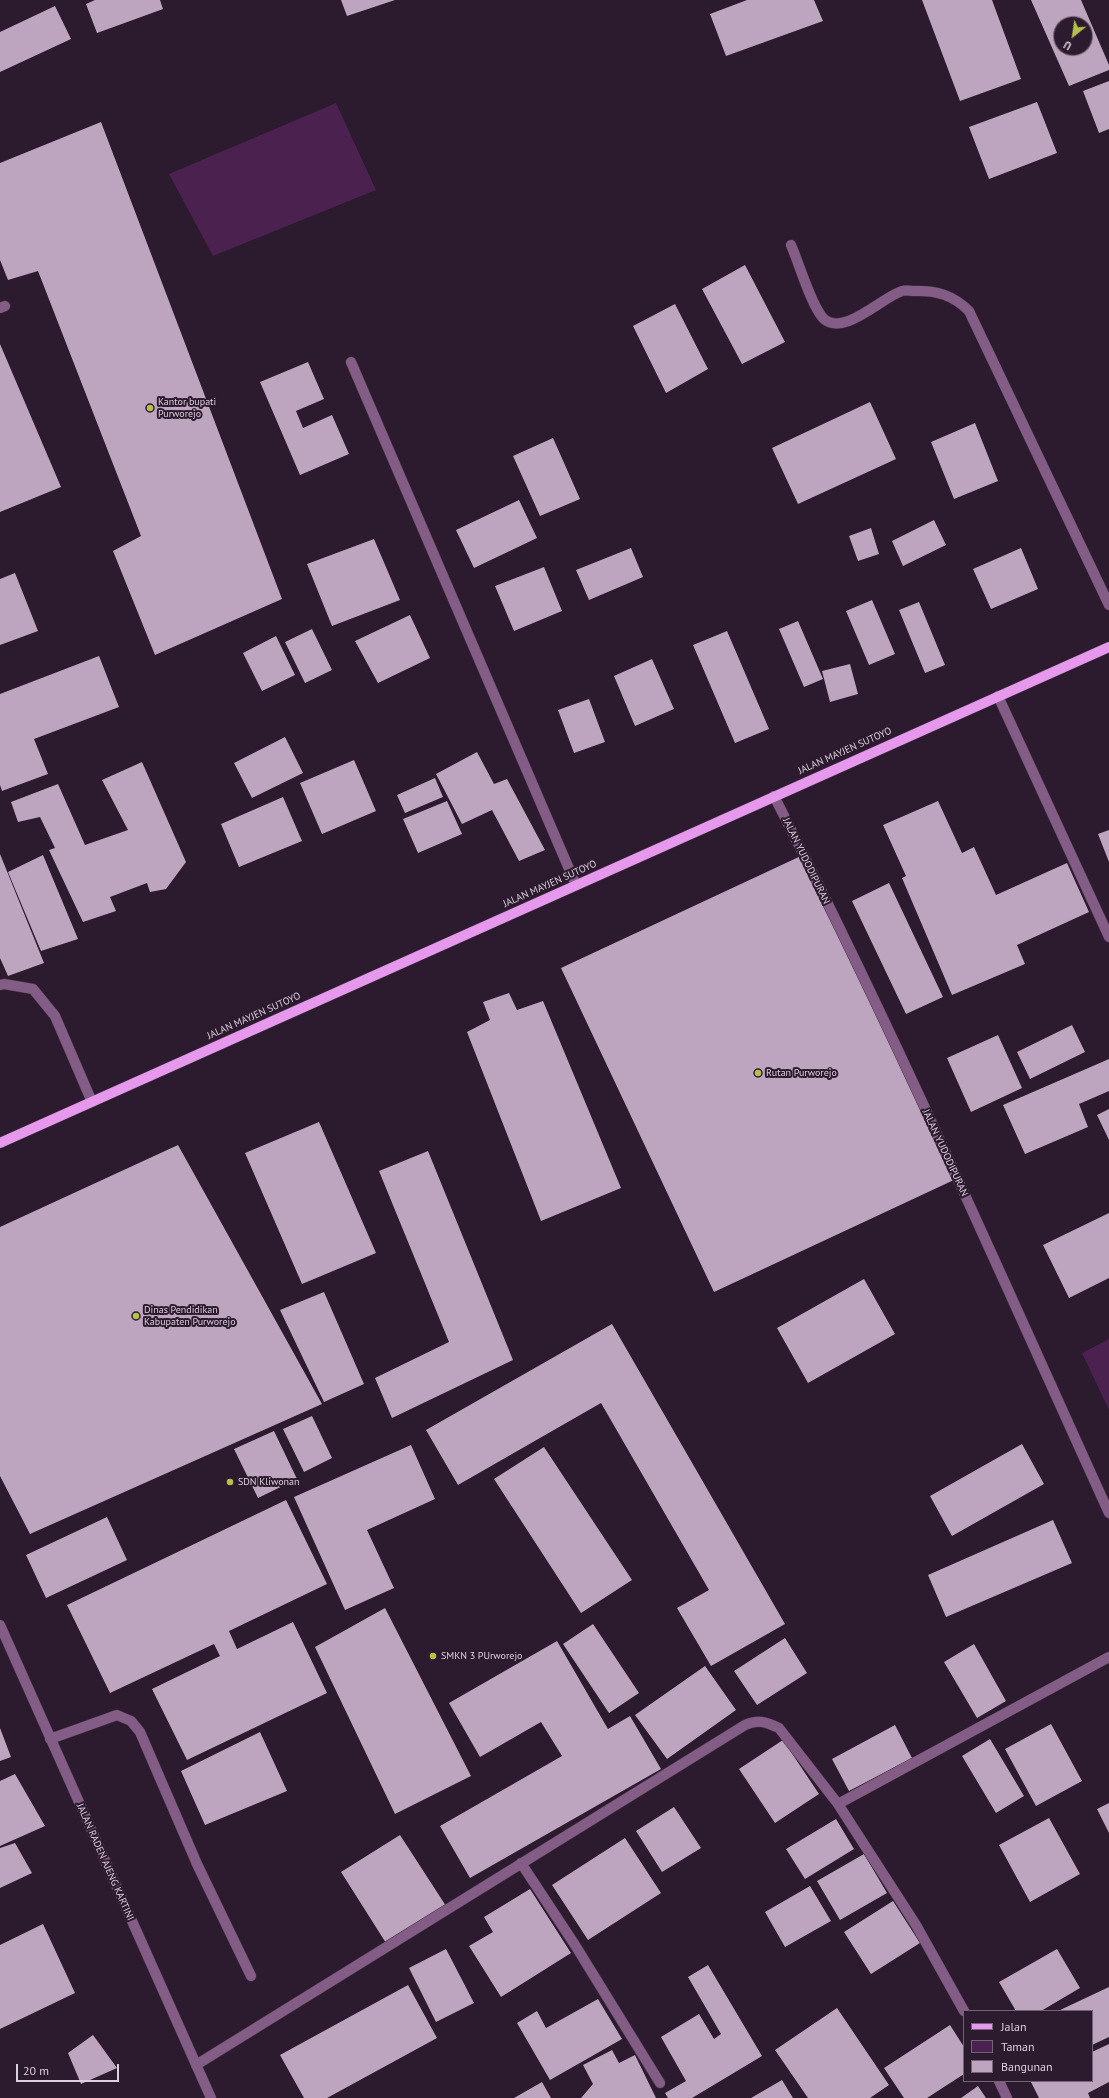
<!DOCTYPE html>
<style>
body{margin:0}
#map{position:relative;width:1109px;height:2098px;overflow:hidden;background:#2c1a2e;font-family:"PT Sans",sans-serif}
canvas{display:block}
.legend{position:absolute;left:963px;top:2010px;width:130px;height:72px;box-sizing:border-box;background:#2c1a2e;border:1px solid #736374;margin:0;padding:5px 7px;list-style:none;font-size:12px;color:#ddd0de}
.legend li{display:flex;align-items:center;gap:8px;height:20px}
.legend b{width:20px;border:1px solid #736374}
.north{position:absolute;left:1053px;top:16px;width:40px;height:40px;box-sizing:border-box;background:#2c1a2e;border:1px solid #736374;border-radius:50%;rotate:210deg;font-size:11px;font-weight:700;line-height:16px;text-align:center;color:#ddd0de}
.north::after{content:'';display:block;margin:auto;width:14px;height:18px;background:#b6c148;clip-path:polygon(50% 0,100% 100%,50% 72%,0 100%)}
.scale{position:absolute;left:16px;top:2064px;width:103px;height:18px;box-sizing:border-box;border:2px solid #ddd0de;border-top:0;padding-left:5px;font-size:12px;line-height:14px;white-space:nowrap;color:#ddd0de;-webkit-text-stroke:3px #2c1a2e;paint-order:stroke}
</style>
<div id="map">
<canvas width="1109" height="2098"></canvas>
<ul class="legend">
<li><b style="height:5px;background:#e698ec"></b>Jalan</li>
<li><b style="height:11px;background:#4b214f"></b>Taman</li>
<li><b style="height:11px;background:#bea5bf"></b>Bangunan</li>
</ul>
<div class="north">U</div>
<div class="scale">20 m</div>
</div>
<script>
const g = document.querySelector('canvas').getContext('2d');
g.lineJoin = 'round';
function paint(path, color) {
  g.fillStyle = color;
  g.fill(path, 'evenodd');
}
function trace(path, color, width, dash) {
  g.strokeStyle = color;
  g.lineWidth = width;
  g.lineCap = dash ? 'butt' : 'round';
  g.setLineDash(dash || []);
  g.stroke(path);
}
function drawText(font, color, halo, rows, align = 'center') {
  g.font = font + ' "PT Sans",sans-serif';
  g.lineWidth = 4;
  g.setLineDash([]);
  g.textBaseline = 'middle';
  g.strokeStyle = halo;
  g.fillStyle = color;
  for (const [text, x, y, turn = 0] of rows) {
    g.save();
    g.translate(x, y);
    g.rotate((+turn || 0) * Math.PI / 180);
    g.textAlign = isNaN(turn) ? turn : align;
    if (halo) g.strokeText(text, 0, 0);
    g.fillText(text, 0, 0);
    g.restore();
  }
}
const green = new Path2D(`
 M 336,103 L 376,190 L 213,256 L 169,174 Z
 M 1109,1339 L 1109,1410 L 1082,1353 Z`);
const building = new Path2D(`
 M 95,0 L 160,0 L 163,9 L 97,33 L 86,4 Z
 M 341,0 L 395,0 L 347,16 Z
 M 747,0 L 814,0 L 823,21 L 726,56 L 710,14 Z
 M 922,0 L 992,0 L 1021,79 L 960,101 Z
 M 1031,0 L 1081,0 L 1109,65 L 1109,70 L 1069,86 ZM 1061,24 L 1085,24 L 1085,48 L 1061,48 Z
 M 55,6 L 71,39 L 0,72 L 0,32 Z
 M 1109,81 L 1109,129 L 1099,133 L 1083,91 Z
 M 1037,102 L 1057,153 L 989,179 L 969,127 Z
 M 101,122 L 282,599 L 155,655 L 113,551 L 141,536 L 38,271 L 8,280 L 0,260 L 0,163 Z
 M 745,265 L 785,342 L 742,364 L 702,289 Z
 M 675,304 L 708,369 L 666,393 L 633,326 Z
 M 0,344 L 61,487 L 0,512 Z
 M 308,362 L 324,399 L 296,411 L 303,428 L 332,415 L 349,454 L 300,475 L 260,382 Z
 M 870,402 L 896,459 L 798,504 L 772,448 Z
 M 975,423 L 998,481 L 954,499 L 931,442 Z
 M 553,438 L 580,499 L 540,516 L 513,456 Z
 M 519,500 L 537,538 L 474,568 L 456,530 Z
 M 934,520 L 946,545 L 903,566 L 892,541 Z
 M 871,528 L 879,554 L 858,561 L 849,536 Z
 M 374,539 L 400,600 L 332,626 L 307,564 Z
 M 631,548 L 643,577 L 589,600 L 576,570 Z
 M 1021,548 L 1038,589 L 991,609 L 973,569 Z
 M 544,567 L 562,611 L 514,631 L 495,586 Z
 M 15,573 L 38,631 L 0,645 L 0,579 Z
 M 872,600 L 895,654 L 869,665 L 846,611 Z
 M 919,602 L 945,665 L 925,673 L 899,610 Z
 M 410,615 L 430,658 L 378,683 L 355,641 Z
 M 798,621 L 823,679 L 804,687 L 779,629 Z
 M 312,629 L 332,670 L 305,683 L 285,642 Z
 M 727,631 L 769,729 L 735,743 L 693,645 Z
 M 276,636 L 295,675 L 262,691 L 243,653 Z
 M 99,656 L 119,707 L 34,739 L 48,774 L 2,791 L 0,785 L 0,694 Z
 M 652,659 L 674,709 L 635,726 L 614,676 Z
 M 850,664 L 858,694 L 830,702 L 822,671 Z
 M 589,699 L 605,742 L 574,753 L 558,710 Z
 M 285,737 L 303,773 L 252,798 L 234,763 Z
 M 477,752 L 494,784 L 507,779 L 545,850 L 519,861 L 492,810 L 462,824 L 436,774 Z
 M 354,760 L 376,811 L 322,834 L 300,783 Z
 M 142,762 L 186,862 L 166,889 L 150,892 L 147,883 L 110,897 L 116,911 L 83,922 L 49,850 L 55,848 L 40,817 L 18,822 L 11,802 L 58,784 L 85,845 L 128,830 L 102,780 Z
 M 435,778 L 443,797 L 405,813 L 397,795 Z
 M 283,797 L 302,841 L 239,867 L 221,824 Z
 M 447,801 L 462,834 L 418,853 L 403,819 Z
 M 938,801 L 962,853 L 974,847 L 996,895 L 1067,863 L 1089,912 L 1017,945 L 1025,964 L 952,995 L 902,878 L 906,876 L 883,825 Z
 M 1109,830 L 1109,862 L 1098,834 Z
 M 0,854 L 44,963 L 8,976 L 0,958 Z
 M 43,855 L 78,939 L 41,951 L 8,872 Z
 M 803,855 L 956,1179 L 714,1292 L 561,968 Z
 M 889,883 L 943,997 L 906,1014 L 852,901 Z
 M 509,993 L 517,1010 L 543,1001 L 621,1188 L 541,1221 L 467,1032 L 490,1020 L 483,1002 Z
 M 1072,1025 L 1085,1052 L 1030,1079 L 1017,1052 Z
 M 998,1035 L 1022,1088 L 971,1112 L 947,1058 Z
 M 1109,1059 L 1109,1091 L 1079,1104 L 1088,1127 L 1025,1154 L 1003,1105 Z
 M 1109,1109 L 1109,1140 L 1097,1115 Z
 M 319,1122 L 376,1253 L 302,1284 L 245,1153 Z
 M 178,1145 L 322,1404 L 30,1534 L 0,1476 L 0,1227 Z
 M 428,1151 L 513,1360 L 392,1418 L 375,1378 L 449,1342 L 379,1171 Z
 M 1109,1213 L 1109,1278 L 1069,1298 L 1043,1245 Z
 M 864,1279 L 895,1334 L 808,1383 L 777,1328 Z
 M 324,1292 L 364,1384 L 324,1402 L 280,1310 Z
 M 612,1324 L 785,1624 L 711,1666 L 677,1608 L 709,1590 L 601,1403 L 458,1485 L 426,1430 Z
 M 312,1416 L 332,1458 L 304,1472 L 283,1429 Z
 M 274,1431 L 297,1479 L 258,1498 L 234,1449 Z
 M 1022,1444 L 1044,1484 L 952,1536 L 930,1496 Z
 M 411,1445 L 435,1499 L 367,1530 L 394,1588 L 345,1610 L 294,1497 Z
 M 544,1447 L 632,1580 L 581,1613 L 494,1479 Z
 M 286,1500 L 327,1584 L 229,1631 L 237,1649 L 293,1622 L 327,1693 L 187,1760 L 152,1689 L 220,1656 L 214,1644 L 110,1693 L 67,1605 Z
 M 107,1517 L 127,1560 L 46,1598 L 26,1555 Z
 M 1053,1520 L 1072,1563 L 946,1617 L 928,1575 Z
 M 385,1608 L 471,1776 L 395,1814 L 315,1647 Z
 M 593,1624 L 639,1693 L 609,1713 L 563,1644 Z
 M 785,1638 L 807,1673 L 757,1705 L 734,1671 Z
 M 557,1641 L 608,1729 L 630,1716 L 661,1769 L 470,1878 L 440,1826 L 562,1756 L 541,1722 L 480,1757 L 449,1703 Z
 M 974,1644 L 1006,1701 L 977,1718 L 944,1662 Z
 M 705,1666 L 736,1710 L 667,1759 L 635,1715 Z
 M 1051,1724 L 1082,1781 L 1036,1806 L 1005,1749 Z
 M 895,1725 L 912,1758 L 849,1791 L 832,1759 Z
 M 0,1728 L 11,1757 L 0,1761 Z
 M 260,1732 L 287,1791 L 205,1825 L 181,1771 Z
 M 990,1739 L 1024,1796 L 996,1813 L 962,1756 Z
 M 783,1740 L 819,1794 L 775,1823 L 739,1769 Z
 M 15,1774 L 45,1826 L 0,1846 L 0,1781 Z
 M 1109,1803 L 1109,1833 L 1097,1809 Z
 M 674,1807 L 701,1848 L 662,1872 L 636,1831 Z
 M 1049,1818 L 1080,1874 L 1030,1902 L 999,1845 Z
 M 836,1819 L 854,1849 L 805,1879 L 786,1849 Z
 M 400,1835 L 446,1906 L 386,1943 L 341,1872 Z
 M 625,1838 L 661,1893 L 588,1940 L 552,1885 Z
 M 15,1843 L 32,1873 L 0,1888 L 0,1848 Z
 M 864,1854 L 887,1893 L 840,1920 L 817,1881 Z
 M 810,1886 L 831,1921 L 785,1947 L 765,1912 Z
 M 530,1889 L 571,1953 L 501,1997 L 469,1946 L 493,1932 L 484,1917 Z
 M 893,1901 L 920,1943 L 871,1974 L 844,1932 Z
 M 43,1924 L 75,1993 L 0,2029 L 0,1945 Z
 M 446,1949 L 474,2003 L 436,2022 L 409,1968 Z
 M 1057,1949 L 1080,1988 L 1041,2011 L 1016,2011 L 999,1982 Z
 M 708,1965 L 762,2056 L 692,2098 L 668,2098 L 665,2093 L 686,2081 L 661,2037 L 699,2014 L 714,2039 L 721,2034 L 688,1977 Z
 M 408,1985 L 437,2038 L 327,2098 L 304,2098 L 280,2055 Z
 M 1109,1987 L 1109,2037 L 1092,2045 L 1092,2011 L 1058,2011 Z
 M 598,1999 L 622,2039 L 550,2080 L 517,2023 L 537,2011 L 546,2028 Z
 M 837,2008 L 889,2085 L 870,2098 L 808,2098 L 775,2050 Z
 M 950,2025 L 964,2047 L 964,2074 L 927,2098 L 904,2098 L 884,2068 Z
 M 93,2035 L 117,2068 L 81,2084 L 68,2053 Z
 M 1109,2044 L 1109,2082 L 1088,2093 L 1090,2098 L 1039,2098 L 1031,2082 L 1033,2081 L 1092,2081 L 1092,2052 Z
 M 612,2050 L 619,2063 L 635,2055 L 656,2098 L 581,2098 L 593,2084 L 583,2065 Z
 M 782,2080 L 793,2098 L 751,2098 Z
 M 542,2082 L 551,2098 L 514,2098 Z
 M 978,2086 L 986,2098 L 961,2098 Z`);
const minor = new Path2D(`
 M 791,245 C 799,263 811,305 823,318 C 843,338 882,297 902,291 C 906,290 911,291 914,291 C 936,290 953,295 969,311 L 1109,605
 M 0,308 L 5,306
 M 351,362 L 576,885
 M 998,696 L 1109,937
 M 774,796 C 894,1031 1000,1273 1109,1513
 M 0,985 L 4,984 L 33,989 L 55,1016 L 92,1102
 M 0,1625 L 211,2098
 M 50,1739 L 117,1715 L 131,1721 L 140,1732 L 197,1864 L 251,1976
 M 838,1804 L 1109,1657
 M 521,1863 L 575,1945 L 660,2083
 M 196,2065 L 745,1725 C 758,1719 766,1722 779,1728 L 838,1804 L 916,1925 L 964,2011
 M 999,2081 L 1007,2098`);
const major = new Path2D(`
 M 0,1143 L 1109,647`);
const markers = [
 [150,408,4,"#b6c148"],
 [758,1073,4,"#b6c148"],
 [136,1316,4,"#b6c148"],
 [230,1482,4,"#b6c148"],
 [433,1656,4,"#b6c148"]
];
const poiNames = [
 ["Kantor bupati",158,402],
 ["Purworejo",158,414],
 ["Rutan Purworejo",766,1073],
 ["Dinas Pendidikan",144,1310],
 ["Kabupaten Purworejo",144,1322],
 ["SDN Kliwonan",238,1482],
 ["SMKN 3 PUrworejo",441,1656]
];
const streetNames = [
 ["JALAN MAYJEN SUTOYO",845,751,-24],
 ["JALAN YUDODIPURAN",806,861,64],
 ["JALAN MAYJEN SUTOYO",550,884,-24],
 ["JALAN MAYJEN SUTOYO",254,1016,-24],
 ["JALAN YUDODIPURAN",945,1153,65],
 ["JALAN RADEN AJENG KARTINI",105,1862,66]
];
paint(green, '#4b214f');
paint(building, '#bea5bf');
trace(minor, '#48374a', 11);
trace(major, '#48374a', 11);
trace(minor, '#835d85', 10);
trace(major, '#e698ec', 10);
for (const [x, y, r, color] of markers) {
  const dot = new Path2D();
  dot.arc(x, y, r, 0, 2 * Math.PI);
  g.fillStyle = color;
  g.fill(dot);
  trace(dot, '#2c1a2e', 1.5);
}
drawText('10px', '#ddd0de', '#2c1a2e', poiNames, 'left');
drawText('10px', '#ddd0de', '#2c1a2e', streetNames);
</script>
